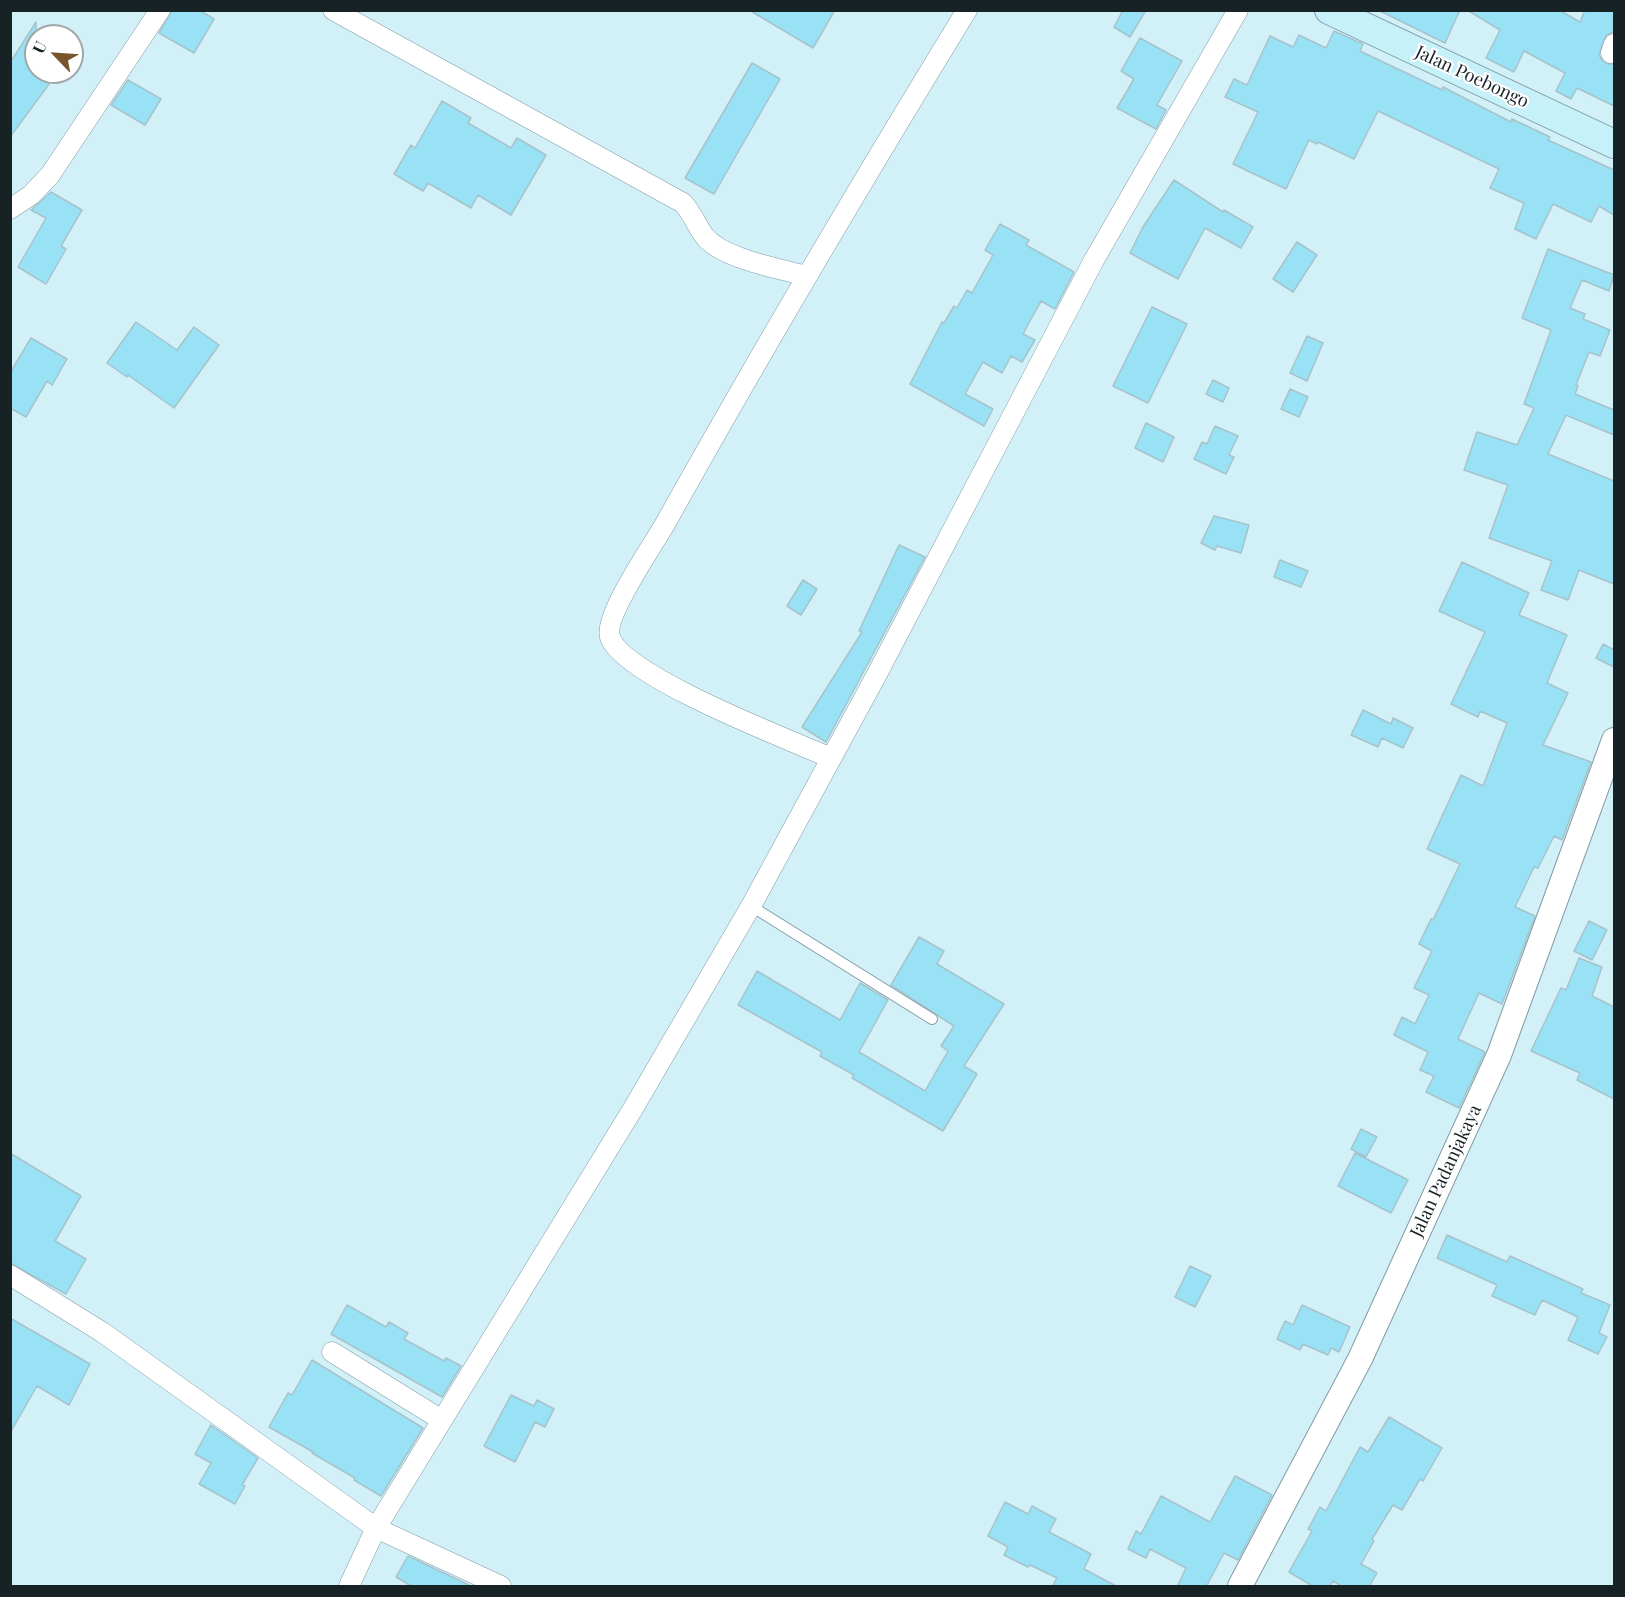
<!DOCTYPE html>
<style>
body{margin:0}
#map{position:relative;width:1625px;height:1597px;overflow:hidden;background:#d2f0f8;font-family:"Playfair Display",serif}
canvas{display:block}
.frame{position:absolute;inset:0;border:12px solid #172225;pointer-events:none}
.north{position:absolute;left:24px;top:24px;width:60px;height:60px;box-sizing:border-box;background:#fff;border:2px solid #a2a7a8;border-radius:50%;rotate:295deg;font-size:16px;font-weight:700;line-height:24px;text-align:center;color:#172225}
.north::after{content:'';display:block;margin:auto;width:21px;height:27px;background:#79552f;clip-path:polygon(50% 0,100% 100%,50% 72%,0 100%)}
</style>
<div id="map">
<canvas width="1625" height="1597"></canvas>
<div class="frame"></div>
<div class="north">U</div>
</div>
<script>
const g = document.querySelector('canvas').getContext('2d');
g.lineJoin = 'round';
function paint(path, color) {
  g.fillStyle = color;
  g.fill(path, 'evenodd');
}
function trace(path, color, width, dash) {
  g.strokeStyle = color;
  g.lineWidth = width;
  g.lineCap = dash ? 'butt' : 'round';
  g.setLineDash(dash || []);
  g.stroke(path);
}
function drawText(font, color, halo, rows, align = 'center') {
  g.font = font + ' "Playfair Display",serif';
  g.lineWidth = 4.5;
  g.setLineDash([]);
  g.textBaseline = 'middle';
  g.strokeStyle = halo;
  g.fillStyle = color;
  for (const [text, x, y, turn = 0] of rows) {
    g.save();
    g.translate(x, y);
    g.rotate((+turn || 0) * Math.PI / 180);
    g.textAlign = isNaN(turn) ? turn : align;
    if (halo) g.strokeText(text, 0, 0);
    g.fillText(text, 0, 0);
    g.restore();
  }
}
const building = new Path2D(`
 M 172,10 L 199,10 L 214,19 L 194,53 L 159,33 Z
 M 749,10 L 835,10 L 813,48 Z
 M 1123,10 L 1146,10 L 1130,37 L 1114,27 Z
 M 1378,10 L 1460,10 L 1445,43 Z
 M 1467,10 L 1559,10 L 1580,22 L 1585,10 L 1614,10 L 1614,32 L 1606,35 L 1599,55 L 1602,60 L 1607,64 L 1614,64 L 1614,106 L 1577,88 L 1571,99 L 1556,91 L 1565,73 L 1524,51 L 1514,72 L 1486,58 L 1500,30 Z
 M 36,22 L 36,72 L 58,72 L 10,137 L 10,63 Z
 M 1334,31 L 1363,44 L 1360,51 L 1442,90 L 1443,87 L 1511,122 L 1512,119 L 1550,137 L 1548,140 L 1614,170 L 1614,215 L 1599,206 L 1591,222 L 1553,204 L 1536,239 L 1515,229 L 1524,203 L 1490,188 L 1499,169 L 1378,111 L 1354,159 L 1318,142 L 1317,144 L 1309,140 L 1286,189 L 1233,164 L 1258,112 L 1225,97 L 1234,79 L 1247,85 L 1270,36 L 1293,47 L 1299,35 L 1326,48 Z
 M 1140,38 L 1182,61 L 1157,105 L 1166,110 L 1156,129 L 1117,108 L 1134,79 L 1121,71 Z
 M 752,63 L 780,79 L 714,194 L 685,178 Z
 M 128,80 L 161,99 L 145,125 L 111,105 Z
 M 442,101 L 471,118 L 468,123 L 511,148 L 517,138 L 546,155 L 511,215 L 478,195 L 471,208 L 428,183 L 423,191 L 394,174 L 411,145 L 415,148 Z
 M 1174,180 L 1223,212 L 1224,210 L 1253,227 L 1241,248 L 1205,228 L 1178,279 L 1130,253 L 1143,227 Z
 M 51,192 L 82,210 L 61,246 L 66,249 L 46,284 L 18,267 L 46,218 L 31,210 Z
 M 1000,224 L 1029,240 L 1026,245 L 1074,272 L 1055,309 L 1041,301 L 1023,334 L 1035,340 L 1022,362 L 1011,356 L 1002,373 L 983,362 L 965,394 L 993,409 L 984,426 L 910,384 L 942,322 L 944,323 L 954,306 L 957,308 L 967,290 L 972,293 L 993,255 L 985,250 Z
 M 1297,242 L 1317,255 L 1293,292 L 1273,279 Z
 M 1548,249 L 1614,275 L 1609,291 L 1582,280 L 1570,308 L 1585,314 L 1583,319 L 1610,330 L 1600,356 L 1589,352 L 1576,385 L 1578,386 L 1575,394 L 1614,410 L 1614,435 L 1566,415 L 1548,454 L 1614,481 L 1614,584 L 1579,570 L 1568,600 L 1541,590 L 1552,561 L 1489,538 L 1508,485 L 1464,470 L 1477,432 L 1517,445 L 1534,408 L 1524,404 L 1551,330 L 1522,318 Z
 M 1152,307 L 1187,324 L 1148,403 L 1113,386 Z
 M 136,322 L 177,350 L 194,327 L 219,345 L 174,408 L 128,375 L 127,377 L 107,363 Z
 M 1307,336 L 1323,343 L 1307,381 L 1290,373 Z
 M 31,338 L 67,359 L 52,385 L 47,381 L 26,417 L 10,408 L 10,373 Z
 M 1213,380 L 1229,388 L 1223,402 L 1206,394 Z
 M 1290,389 L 1308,397 L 1299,417 L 1281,409 Z
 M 1146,423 L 1174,437 L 1163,462 L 1135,448 Z
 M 1215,426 L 1238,436 L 1229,455 L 1234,457 L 1226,474 L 1194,459 L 1202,442 L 1207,444 Z
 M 1214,516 L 1249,525 L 1241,553 L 1217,546 L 1215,550 L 1201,543 Z
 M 899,545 L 925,557 L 826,742 L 802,727 L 862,632 L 859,631 Z
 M 1280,560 L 1308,571 L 1301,587 L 1274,577 Z
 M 1462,562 L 1529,593 L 1519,615 L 1567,635 L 1547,683 L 1568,693 L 1543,745 L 1591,762 L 1562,840 L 1554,836 L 1538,868 L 1534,867 L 1515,907 L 1535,916 L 1502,1004 L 1479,993 L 1458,1039 L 1485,1052 L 1459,1108 L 1426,1092 L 1434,1076 L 1420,1070 L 1428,1052 L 1394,1035 L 1402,1017 L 1415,1024 L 1429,995 L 1414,988 L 1432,951 L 1419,944 L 1431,919 L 1433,920 L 1460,864 L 1427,849 L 1461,775 L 1483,786 L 1507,723 L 1480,711 L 1478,717 L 1451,704 L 1485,632 L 1439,611 Z
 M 803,580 L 817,589 L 801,615 L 787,606 Z
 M 1603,644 L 1614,650 L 1614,667 L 1596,658 Z
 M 1363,710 L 1391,724 L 1393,718 L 1413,728 L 1403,748 L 1382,738 L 1378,747 L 1351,735 Z
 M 1589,921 L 1607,930 L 1592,960 L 1574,951 Z
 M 919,937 L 944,951 L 937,964 L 1004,1004 L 964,1066 L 977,1074 L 943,1131 L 852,1078 L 854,1075 L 820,1056 L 822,1052 L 738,1005 L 757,971 L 840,1020 L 860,983 L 888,1000 L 859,1052 L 925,1091 L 948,1051 L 941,1046 L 954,1026 L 891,985 Z
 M 1579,958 L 1602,967 L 1592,996 L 1614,1007 L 1614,1099 L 1577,1080 L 1580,1073 L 1531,1051 L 1561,988 L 1566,990 Z
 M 1361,1129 L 1377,1137 L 1366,1157 L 1351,1149 Z
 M 10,1153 L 81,1196 L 55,1241 L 86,1259 L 66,1294 L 10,1263 Z
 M 1355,1153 L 1408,1180 L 1391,1213 L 1338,1186 Z
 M 1447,1235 L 1507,1262 L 1510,1256 L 1583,1289 L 1581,1293 L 1610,1305 L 1599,1333 L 1607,1337 L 1598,1354 L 1568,1340 L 1578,1317 L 1542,1300 L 1535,1315 L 1492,1296 L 1497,1285 L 1437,1258 Z
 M 1190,1266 L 1211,1276 L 1195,1307 L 1175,1297 Z
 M 347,1305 L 386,1327 L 389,1322 L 408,1333 L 404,1339 L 444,1361 L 446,1358 L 461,1366 L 442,1397 L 331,1334 Z
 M 1302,1305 L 1350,1327 L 1339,1352 L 1331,1348 L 1328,1355 L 1303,1344 L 1300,1350 L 1277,1339 L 1285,1321 L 1293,1325 Z
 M 10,1318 L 90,1364 L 69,1405 L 37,1386 L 10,1433 Z
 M 312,1360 L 423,1428 L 381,1496 L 354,1480 L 355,1478 L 312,1453 L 313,1452 L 269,1427 L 288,1393 L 292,1395 Z
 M 511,1395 L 534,1406 L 537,1400 L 554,1409 L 545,1427 L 535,1422 L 515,1462 L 484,1446 Z
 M 1389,1417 L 1442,1448 L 1423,1481 L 1420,1479 L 1402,1510 L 1393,1505 L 1372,1539 L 1374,1541 L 1361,1564 L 1377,1573 L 1369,1587 L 1343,1587 L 1333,1581 L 1329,1587 L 1314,1587 L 1289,1572 L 1312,1531 L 1308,1529 L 1320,1507 L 1326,1511 L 1360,1447 L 1368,1452 Z
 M 211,1425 L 258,1458 L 242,1485 L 245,1486 L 235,1504 L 199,1484 L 211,1463 L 195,1454 Z
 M 1235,1476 L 1272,1495 L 1238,1560 L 1224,1553 L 1206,1587 L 1177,1587 L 1186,1568 L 1150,1549 L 1146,1558 L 1128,1549 L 1136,1531 L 1141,1534 L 1161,1496 L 1210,1522 Z
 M 1005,1502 L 1028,1514 L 1032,1506 L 1056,1519 L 1049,1532 L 1091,1554 L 1084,1569 L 1118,1587 L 1052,1587 L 1057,1578 L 1030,1565 L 1028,1567 L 1004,1555 L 1008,1547 L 988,1536 Z
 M 408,1556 L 467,1584 L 472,1587 L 413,1587 L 396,1577 Z`);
const service = new Path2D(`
 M 751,906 L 932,1019`);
const minor = new Path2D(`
 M 333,10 L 683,203 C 694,215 697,228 706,238 C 725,259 778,268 806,276
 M 1611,53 L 1614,44
 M 10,209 L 31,195 L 50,175 L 160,10
 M 831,758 C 790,740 622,676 610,637 C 603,617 653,545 665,524 C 762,350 863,180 967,10
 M 10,1275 L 102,1332 L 376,1528 L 634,1107 L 751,906 L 876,676 L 1094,260 L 1238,10
 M 332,1352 L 440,1419
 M 349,1586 L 376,1528 L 501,1586`);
const tertiary = new Path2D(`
 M 1240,1586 L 1360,1359 L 1499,1055 L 1614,740`);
const secondary = new Path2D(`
 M 1329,10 L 1614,144`);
const streetNames = [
 ["Jalan Poebongo",1472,77,25],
 ["Jalan Padanjakaya",1446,1171,-65]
];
paint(building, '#99e2f5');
trace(building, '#a6c3cb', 1.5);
trace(service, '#819da5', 12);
trace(minor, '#819da5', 21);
trace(tertiary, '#819da5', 26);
trace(secondary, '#819da5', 30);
trace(service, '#fff', 10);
trace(minor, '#fff', 20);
trace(tertiary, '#fff', 24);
trace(secondary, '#c6f0fa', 28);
drawText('18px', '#172225', '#fff', streetNames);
</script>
